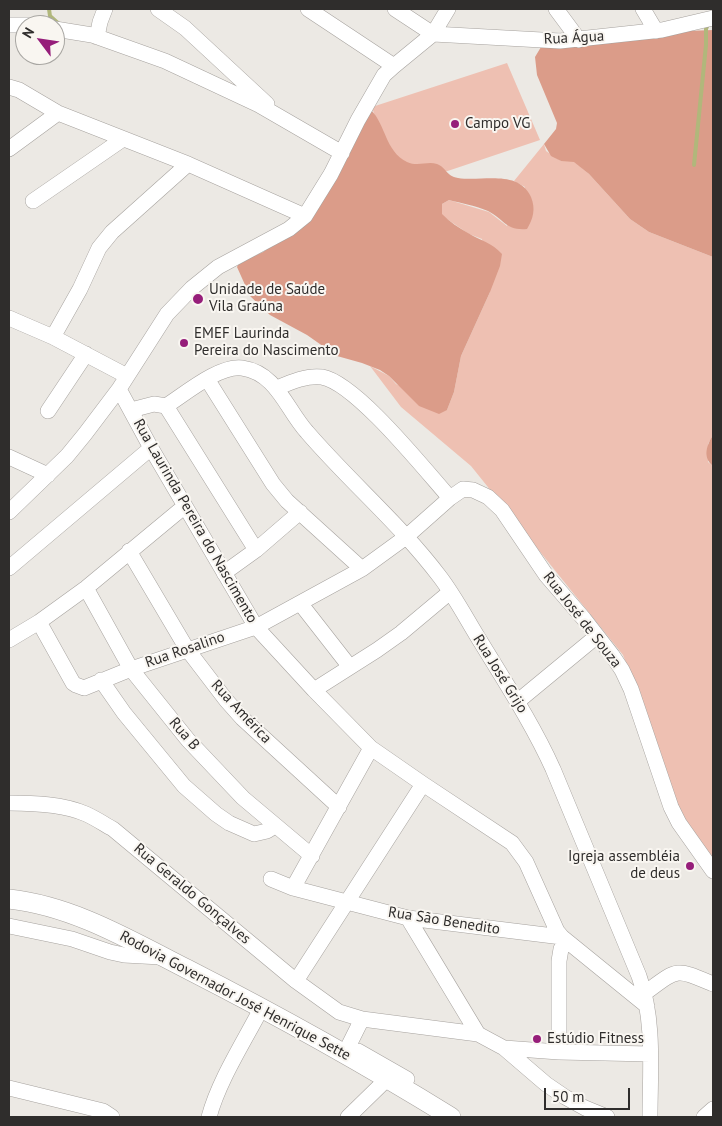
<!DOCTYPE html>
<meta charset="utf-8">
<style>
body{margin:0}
#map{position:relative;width:722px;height:1126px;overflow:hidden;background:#ece9e4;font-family:"PT Sans",sans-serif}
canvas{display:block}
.frame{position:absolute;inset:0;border:10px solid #2f2d2c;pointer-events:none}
.north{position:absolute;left:15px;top:15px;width:50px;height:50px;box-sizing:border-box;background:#f9f6f1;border:1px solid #a8a6a2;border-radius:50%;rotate:301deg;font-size:14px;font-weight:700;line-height:20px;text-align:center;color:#2f2d2c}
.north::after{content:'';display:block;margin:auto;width:18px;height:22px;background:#961e7a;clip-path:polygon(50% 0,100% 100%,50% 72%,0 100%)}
.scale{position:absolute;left:544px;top:1088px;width:86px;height:22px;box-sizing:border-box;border:2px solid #2f2d2c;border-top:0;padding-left:6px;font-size:15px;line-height:18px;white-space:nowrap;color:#2f2d2c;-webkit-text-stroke:4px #f9f6f1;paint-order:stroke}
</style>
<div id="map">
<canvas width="722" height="1126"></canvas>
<div class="frame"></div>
<div class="north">N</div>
<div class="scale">50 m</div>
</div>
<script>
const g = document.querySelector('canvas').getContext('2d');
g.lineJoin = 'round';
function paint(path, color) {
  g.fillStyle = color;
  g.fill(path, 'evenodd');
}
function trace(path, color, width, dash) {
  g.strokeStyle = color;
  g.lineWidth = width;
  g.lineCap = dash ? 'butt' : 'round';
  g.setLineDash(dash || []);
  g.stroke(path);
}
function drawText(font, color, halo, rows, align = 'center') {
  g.font = font + ' "PT Sans",sans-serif';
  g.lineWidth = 4;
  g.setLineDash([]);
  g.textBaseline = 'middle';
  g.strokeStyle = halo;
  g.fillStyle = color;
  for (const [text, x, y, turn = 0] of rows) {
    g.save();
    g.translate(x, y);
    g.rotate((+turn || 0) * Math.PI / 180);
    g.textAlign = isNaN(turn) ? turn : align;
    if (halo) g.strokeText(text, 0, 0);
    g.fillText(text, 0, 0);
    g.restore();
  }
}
const green = new Path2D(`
 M 507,63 L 540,140 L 397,188 L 372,107 Z
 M 544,144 L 546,151 L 561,161 L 574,161 L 589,174 L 630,219 L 649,232 L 713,257 L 713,435 L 708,444 L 708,462 L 713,466 L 713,863 L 685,827 L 672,793 L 661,754 L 623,655 L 471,466 L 401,407 L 370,366 L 389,376 L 396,384 L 447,410 L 454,392 L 461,356 L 490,292 L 482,239 L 469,234 L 441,215 L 442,204 L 449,200 L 489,212 L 507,226 L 525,187 L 514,181 Z`);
const forest = new Path2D(`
 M 713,30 L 713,257 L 649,232 L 630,219 L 589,174 L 574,162 L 561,161 L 551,156 L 544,144 L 556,129 L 557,123 L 537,75 L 535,57 L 541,47 L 687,31 Z
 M 371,110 C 386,125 385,151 407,162 C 418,167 427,161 437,164 C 446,167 446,176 458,178 C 482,182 518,169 531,197 C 536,209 533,219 527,229 C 506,231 504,219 488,211 C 476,206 461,203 449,200 L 442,204 L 442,214 C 450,222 459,228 468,233 C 481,241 491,242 502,254 L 500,266 L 490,292 L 461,356 L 454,392 L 447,410 L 439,414 L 419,406 L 389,376 L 380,370 L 362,363 L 337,356 L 307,335 L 270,315 L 250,296 L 237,267 L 239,263 L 263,252 L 281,239 Z
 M 713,435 L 713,466 C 702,457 707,445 713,435 Z`);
const stream = new Path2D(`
 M 49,9 L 50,16 L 59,24
 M 694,165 L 706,45 L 706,29 L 708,24`);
const minor = new Path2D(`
 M 158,9 L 185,28 L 267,104
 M 308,9 L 394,66
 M 395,9 L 433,34 L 560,41 L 662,30 L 713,18
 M 556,9 L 579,40
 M 643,9 L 656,31
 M 9,25 L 31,25
 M 55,29 L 92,35 L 165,61 L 259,105 L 342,153
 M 97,37 L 100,22 L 105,9
 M 9,87 L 19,90 L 58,113
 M 9,149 L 58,113 L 188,164 L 305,216
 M 33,201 L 123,139
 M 9,318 L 53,337 L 127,376
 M 53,337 L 80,289 L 99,248 L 112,232 L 188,164
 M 207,379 L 273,484 L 287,501 L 362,569
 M 277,388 C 291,382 307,375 322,377 C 356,383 425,470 450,498
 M 119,389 L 151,448 L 256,627 L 314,690 L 371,748 L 423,784 L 512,843 L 526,862 L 557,931 L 562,937 L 647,1006
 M 166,406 C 185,394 219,365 242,368 C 277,373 286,409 307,432 C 350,482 400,524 440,577 C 456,598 468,622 482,644 C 507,685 533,725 553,769 L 639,976 C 655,1021 650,1071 650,1117
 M 131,410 L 154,404 L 166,406 L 256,550
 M 48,411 L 86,354
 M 9,457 L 48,475
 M 9,512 L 67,456 L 85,434 L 119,389 L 167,314 L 192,288 L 218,267 L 289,229 L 305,216 L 331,174 L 358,120 L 384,75 L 394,66 L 433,34 L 448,9
 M 129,551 L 187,649 L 226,700 L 242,718 L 339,807
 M 9,568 L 151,448
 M 224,573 L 256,550 L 300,512
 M 86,588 L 131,669 L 188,740 L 243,798 L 312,856
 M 300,603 L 350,667
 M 39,622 L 73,683 L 76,685 L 84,688 L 131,669 L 256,627 L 362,569 L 406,537 L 450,498 L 463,489 L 473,490 L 488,497 L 502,510 L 546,575 L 584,619 L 612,655 L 622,670 L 631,689 L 671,807 L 679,823 L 713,871
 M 9,640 L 39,622 L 86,588 L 185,506
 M 101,680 L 124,713 L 184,786 L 216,814 L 229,823 L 254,834 L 267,831 L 275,826
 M 314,690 L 377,650 L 401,633 L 450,592
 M 517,702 L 597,636
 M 9,803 C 33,803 63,804 86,814 C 95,818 104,824 113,829 L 296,981 L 339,1012 L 362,1019 L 478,1034 L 504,1048 L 546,1084 L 565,1097 L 585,1108 L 607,1117
 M 271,879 L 293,888 L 408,918 L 562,937
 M 293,888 L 371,748
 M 408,918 L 478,1034
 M 9,926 L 72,939 L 110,952 L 124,955 L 161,957
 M 296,981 L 423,784
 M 645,993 C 679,968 675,968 713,984
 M 504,1048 L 559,1052 L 650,1054
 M 358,1051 L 407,1079
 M 559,1052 L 559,961 L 561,949 L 567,942
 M 345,1053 L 362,1019
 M 9,1088 L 103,1111 L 112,1117
 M 209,1117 C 219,1080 244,1042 262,1007
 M 348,1117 L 388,1078
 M 704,1117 L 713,1109`);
const major = new Path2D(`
 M 9,899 C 73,906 130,940 187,969 C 277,1015 365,1064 451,1117`);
const markers = [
 [455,124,5,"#961e7a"],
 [198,299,6,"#961e7a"],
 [184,343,5,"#961e7a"],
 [690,866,5,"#961e7a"],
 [537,1039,5,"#961e7a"]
];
const streetNames = [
 ["Rua Água",574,38,-3],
 ["Rua Laurinda Pereira do Nascimento",195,521,60],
 ["Rua José de Souza",582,620,52],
 ["Rua Rosalino",185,650,-19],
 ["Rua José Grijo",500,674,58],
 ["Rua América",241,712,47],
 ["Rua B",184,734,49],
 ["Rua Geraldo Gonçalves",192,894,40],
 ["Rua São Benedito",444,921,9],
 ["Rodovia Governador José Henrique Sette",235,996,28]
];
const poiNames = [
 ["Campo VG",465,124],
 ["Unidade de Saúde",209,290],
 ["Vila Graúna",209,307],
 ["EMEF Laurinda",194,334],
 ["Pereira do Nascimento",194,351],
 ["Igreja assembléia",680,857,"right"],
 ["de deus",680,874,"right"],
 ["Estúdio Fitness",547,1039]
];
paint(green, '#eec0b2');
paint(forest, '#db9c89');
trace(stream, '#b1b77b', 4);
trace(minor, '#a6a29e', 16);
trace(major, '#a6a29e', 20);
trace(minor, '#fff', 15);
trace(major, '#fff', 19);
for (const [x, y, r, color] of markers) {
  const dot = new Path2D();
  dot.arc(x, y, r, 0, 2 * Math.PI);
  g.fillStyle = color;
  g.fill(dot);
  trace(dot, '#f9f6f1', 2);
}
drawText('15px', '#2f2d2c', '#f9f6f1', streetNames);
drawText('15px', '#2f2d2c', '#f9f6f1', poiNames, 'left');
</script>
